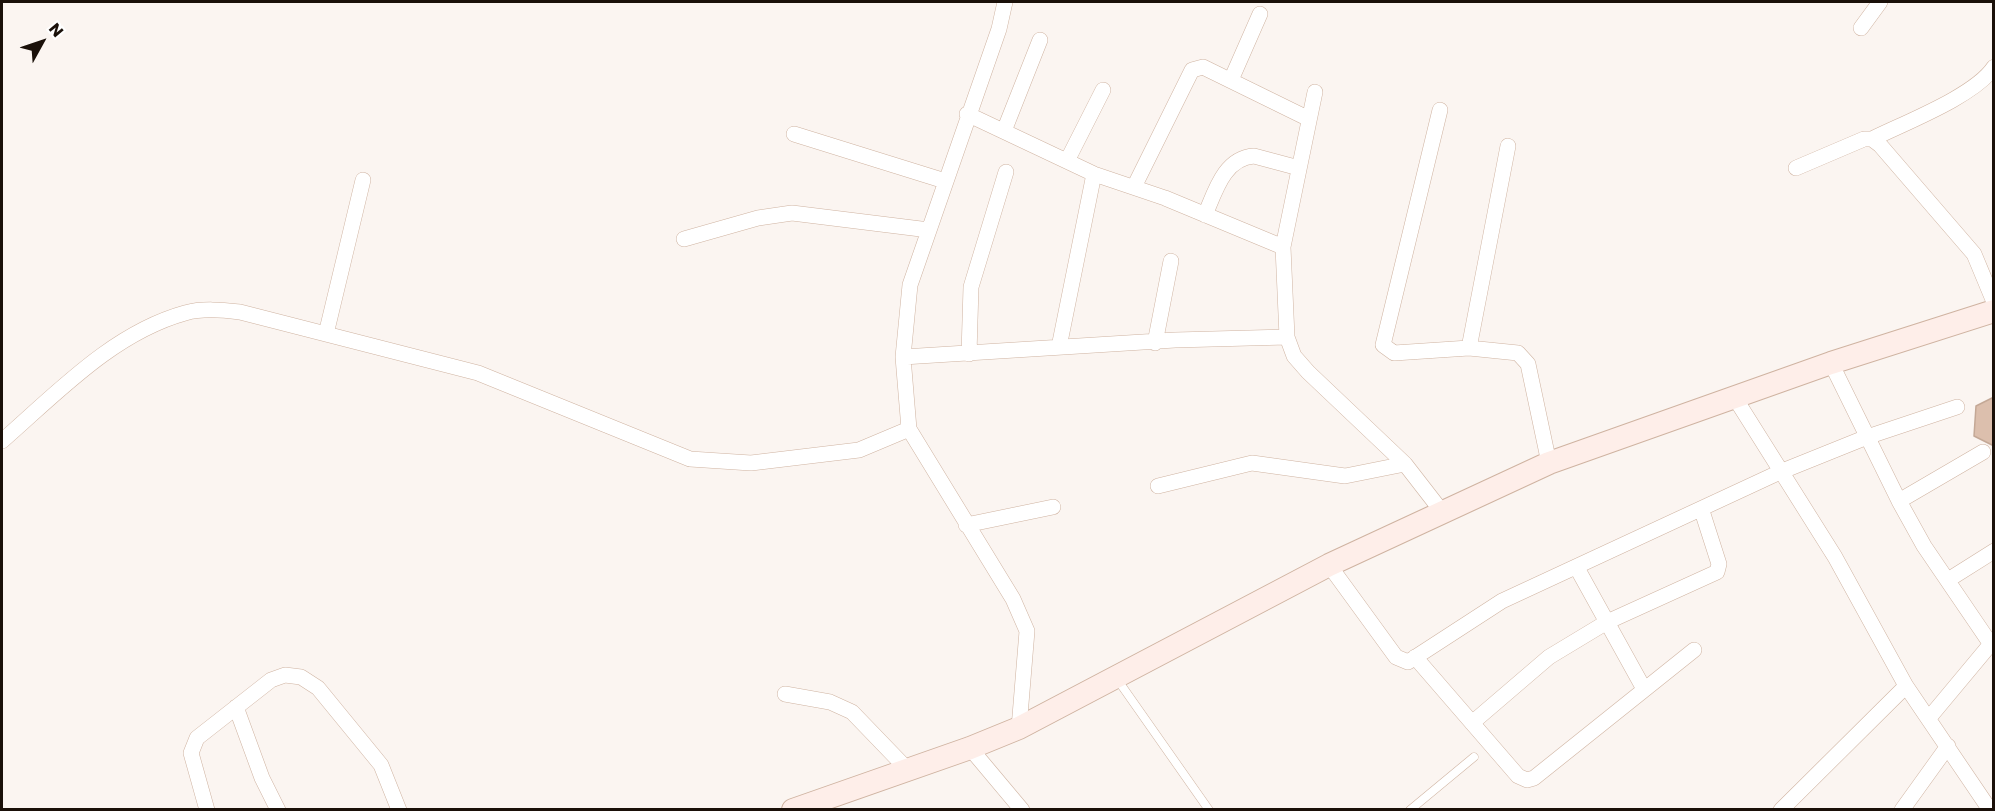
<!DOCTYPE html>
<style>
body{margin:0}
#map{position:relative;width:1995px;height:811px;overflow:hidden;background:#fbf5f1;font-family:Poppins,sans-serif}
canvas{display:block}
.frame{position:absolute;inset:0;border:3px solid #1a1009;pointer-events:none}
.north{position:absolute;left:12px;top:12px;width:60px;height:60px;-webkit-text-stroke:4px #fff;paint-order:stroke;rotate:50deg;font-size:16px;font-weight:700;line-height:24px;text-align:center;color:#1a1009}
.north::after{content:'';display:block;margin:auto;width:21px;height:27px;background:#1a1009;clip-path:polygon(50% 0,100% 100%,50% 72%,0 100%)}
</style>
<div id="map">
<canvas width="1995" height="811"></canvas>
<div class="frame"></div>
<div class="north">N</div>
</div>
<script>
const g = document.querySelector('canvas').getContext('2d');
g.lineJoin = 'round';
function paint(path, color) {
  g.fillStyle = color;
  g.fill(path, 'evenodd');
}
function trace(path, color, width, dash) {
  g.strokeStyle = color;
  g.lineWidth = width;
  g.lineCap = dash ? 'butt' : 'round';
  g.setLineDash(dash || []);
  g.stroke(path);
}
const building = new Path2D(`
 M 1994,397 L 1994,446 L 1974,436 L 1976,406 Z`);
const lane = new Path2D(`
 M 1117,679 L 1209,810
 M 1410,810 L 1474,757`);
const street = new Path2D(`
 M 1005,2 L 999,29 L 910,285 L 903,357 L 909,429 L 1013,599 L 1027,631 L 1019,728
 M 1861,28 L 1880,2
 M 1231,80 L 1260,14
 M 1440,110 L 1383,345 L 1394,353 L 1469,348 L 1518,353 L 1528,364 L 1549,463
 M 967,114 L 1094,174 L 1165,198 L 1283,247
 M 1004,131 L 1040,40
 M 794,134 L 945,181
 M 1872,139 C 1904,123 1975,96 1994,67
 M 1067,161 L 1103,90
 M 1796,168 L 1864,139 L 1872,139 L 1880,145 L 1974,254 L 1994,302
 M 1134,187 L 1192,70 L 1203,67 L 1309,119
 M 1205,215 C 1215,192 1224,158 1254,156 L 1299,168
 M 684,239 L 758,218 L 792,213 L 929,230
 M 326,334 L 363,180
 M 1287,337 L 1283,247 L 1315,92
 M 1155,343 L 1171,261
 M 1059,347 L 1094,174
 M 1469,348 L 1508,146
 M 969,354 L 971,287 L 1006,172
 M 903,357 L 1175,340 L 1287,337 L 1294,356 L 1308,372 L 1405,464 L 1443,513
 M 1831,363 L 1899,501 L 1924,546 L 1990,643
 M 1735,398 L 1835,557 L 1906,686 L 1990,810
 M 2,441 C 57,393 113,333 185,313 C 203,308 222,310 240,312 L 478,373 L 690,459 L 751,463 L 859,450 L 909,429
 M 1158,486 L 1252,463 L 1345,476 L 1405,464
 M 1899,501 L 1983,452
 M 966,525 L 1053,507
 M 1329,565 L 1396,657 L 1408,662 L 1502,601 L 1780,472 L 1867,437 L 1957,407
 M 1577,568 L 1644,689
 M 1948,580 L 1994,551
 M 1415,657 L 1518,776 L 1527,780 L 1534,778 L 1694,650
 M 785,694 L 830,702 L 852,712 L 906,768
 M 236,707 L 262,778 L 278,810
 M 1929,718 L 1994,640
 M 1472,723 L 1549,657 L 1607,622 L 1717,572 L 1719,564 L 1702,511
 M 970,748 L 1022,810
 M 207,810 L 191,753 L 197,738 L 271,680 L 285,675 L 301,677 L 318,688 L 381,765 L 399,810
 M 1781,810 L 1906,686
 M 1902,810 L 1948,746`);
const secondary = new Path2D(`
 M 793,810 L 970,748 L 1019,728 L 1329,565 L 1549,463 L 1831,363 L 1994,311`);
paint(building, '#dcbfad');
trace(building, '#c4a896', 1.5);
trace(lane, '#cfb3a1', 9);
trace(street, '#cfb3a1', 16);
trace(secondary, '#cfb3a1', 24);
trace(lane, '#fff', 8);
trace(street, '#fff', 15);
trace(secondary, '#feeee9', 22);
</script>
